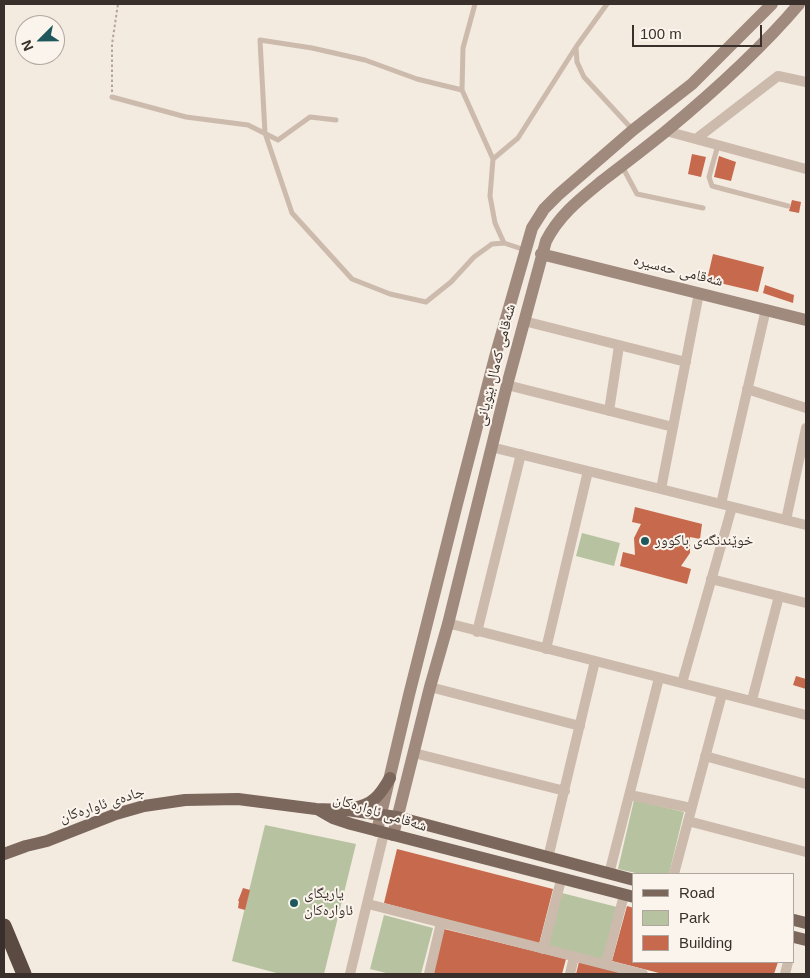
<!DOCTYPE html>
<meta charset="utf-8">
<style>
body{margin:0}
#map{position:relative;width:810px;height:978px;overflow:hidden;background:#f3eae0;font-family:Arial,sans-serif}
canvas{display:block}
.frame{position:absolute;inset:0;border:5px solid #3a302b;pointer-events:none}
.legend{position:absolute;left:632px;top:873px;width:162px;height:90px;box-sizing:border-box;background:#fbf4ed;border:1px solid #aea69f;margin:0;padding:6px 9px;list-style:none;font-size:15px;color:#3a302b}
.legend li{display:flex;align-items:center;gap:10px;height:25px}
.legend b{width:25px;border:1px solid #aea69f}
.north{position:absolute;left:15px;top:15px;width:50px;height:50px;box-sizing:border-box;background:#fbf4ed;border:1px solid #aea69f;border-radius:50%;rotate:247deg;font-size:14px;font-weight:700;line-height:20px;text-align:center;color:#3a302b}
.north::after{content:'';display:block;margin:auto;width:18px;height:22px;background:#1f585c;clip-path:polygon(50% 0,100% 100%,50% 72%,0 100%)}
.scale{position:absolute;left:632px;top:25px;width:130px;height:22px;box-sizing:border-box;border:2px solid #3a302b;border-top:0;padding-left:6px;font-size:15px;line-height:18px;white-space:nowrap;color:#3a302b;-webkit-text-stroke:4px #fbf4ed;paint-order:stroke}
</style>
<div id="map">
<canvas width="810" height="978"></canvas>
<div class="frame"></div>
<ul class="legend">
<li><b style="height:6px;background:#7c675c"></b>Road</li>
<li><b style="height:14px;background:#b7c3a0"></b>Park</li>
<li><b style="height:14px;background:#c6694c"></b>Building</li>
</ul>
<div class="north">N</div>
<div class="scale">100 m</div>
</div>
<script>
const g = document.querySelector('canvas').getContext('2d');
g.lineJoin = 'round';
function paint(path, color) {
  g.fillStyle = color;
  g.fill(path, 'evenodd');
}
function trace(path, color, width, dash) {
  g.strokeStyle = color;
  g.lineWidth = width;
  g.lineCap = dash ? 'butt' : 'round';
  g.setLineDash(dash || []);
  g.stroke(path);
}
function drawText(font, color, halo, rows, align = 'center') {
  g.font = font + ' Arial,"Noto Naskh Arabic",sans-serif';
  g.lineWidth = 4;
  g.setLineDash([]);
  g.textBaseline = 'middle';
  g.strokeStyle = halo;
  g.fillStyle = color;
  for (const [text, x, y, turn = 0] of rows) {
    g.save();
    g.translate(x, y);
    g.rotate((+turn || 0) * Math.PI / 180);
    g.textAlign = isNaN(turn) ? turn : align;
    if (halo) g.strokeText(text, 0, 0);
    g.fillText(text, 0, 0);
    g.restore();
  }
}
const green = new Path2D(`
 M 582,533 L 620,543 L 614,566 L 576,556 Z
 M 634,800 L 684,812 L 669,874 L 640,874 L 618,869 Z
 M 265,825 L 356,844 L 324,974 L 280,974 L 232,961 Z
 M 562,893 L 617,907 L 603,961 L 548,946 Z
 M 384,915 L 433,928 L 421,974 L 390,974 L 370,969 Z`);
const building = new Path2D(`
 M 692,154 L 706,157 L 701,177 L 688,174 Z
 M 719,156 L 736,162 L 731,181 L 714,177 Z
 M 792,200 L 801,202 L 799,213 L 789,211 Z
 M 713,254 L 764,267 L 758,292 L 707,280 Z
 M 765,285 L 794,295 L 793,303 L 763,293 Z
 M 635,507 L 702,524 L 700,539 L 690,537 L 690,553 L 681,566 L 691,569 L 687,584 L 620,566 L 623,552 L 635,555 L 634,538 L 641,524 L 632,522 Z
 M 796,676 L 806,679 L 806,689 L 793,685 Z
 M 397,849 L 553,889 L 539,944 L 384,903 Z
 M 243,888 L 250,890 L 245,910 L 238,908 L 239,901 L 238,901 Z
 M 627,906 L 634,908 L 634,962 L 778,962 L 774,974 L 663,974 L 612,961 Z
 M 444,929 L 566,959 L 562,974 L 432,974 Z
 M 579,962 L 627,974 L 576,974 Z`);
const path = new Path2D(`
 M 112,92 L 112,44 L 118,4`);
const lane = new Path2D(`
 M 475,4 L 463,48 L 462,90 L 493,159 L 490,196 L 495,223 L 504,243 L 525,250
 M 576,48 L 577,62 L 584,77 L 632,129
 M 462,90 L 417,79 L 365,60 L 312,48 L 260,40 L 265,133 L 292,213 L 352,279 L 390,294 L 426,302 L 451,282 L 474,257 L 492,244 L 504,243
 M 112,97 L 186,117 L 248,125 L 278,140 L 310,117 L 336,120
 M 718,145 L 709,177 L 712,186 L 788,206
 M 493,159 L 518,138 L 576,47 L 607,4
 M 622,166 L 637,194 L 703,208`);
const street = new Path2D(`
 M 666,131 L 806,169
 M 696,139 L 778,76 L 806,82
 M 524,321 L 686,362
 M 507,385 L 673,427
 M 747,389 L 806,408
 M 609,411 L 619,346
 M 491,447 L 806,525
 M 661,489 L 699,293
 M 721,504 L 766,309
 M 786,520 L 806,428
 M 711,579 L 806,603
 M 448,624 L 455,625 L 806,715
 M 477,632 L 521,454
 M 546,649 L 588,471
 M 682,683 L 732,507
 M 430,687 L 580,726
 M 752,700 L 779,596
 M 414,753 L 565,791
 M 705,756 L 806,784
 M 630,795 L 691,808
 M 688,821 L 806,852
 M 548,858 L 595,661
 M 609,874 L 659,678
 M 674,874 L 722,694
 M 368,904 L 643,974
 M 543,949 L 561,880
 M 606,964 L 624,895
 M 350,974 L 384,833
 M 429,974 L 441,923
 M 570,974 L 574,957
 M 785,974 L 788,962`);
const secondary = new Path2D(`
 M 541,254 L 806,320
 M 377,831 L 409,695 L 457,504 L 495,357 L 532,228 L 544,209 L 558,195 L 633,130 L 692,84 L 772,4
 M 393,835 L 430,687 L 448,624 L 507,385 L 546,241 C 559,215 580,199 602,181 C 623,165 644,149 665,132 C 711,94 760,50 799,4`);
const primary = new Path2D(`
 M 353,808 C 373,805 380,795 390,778
 M 319,810 L 333,818 L 351,824 L 634,897
 M 4,854 L 26,846 L 47,841 L 116,814 L 144,806 L 185,800 L 238,799 L 316,809 L 347,810 L 397,817 L 634,880
 M 794,920 L 806,923
 M 794,937 L 806,940`);
const highway = new Path2D(`
 M 4,926 L 24,974`);
const markers = [
 [645,541,5,"#1f585c"],
 [294,903,5,"#1f585c"]
];
const streetNames = [
 ["شەقامی حەسیرە",678,271,14],
 ["شەقامی کەمال بێویانی",496,365,-76],
 ["جادەی ئاوارەکان",102,805,-18],
 ["شەقامی ئاوارەکان",380,813,17]
];
const poiNames = [
 ["خوێندنگەی باکوور",655,541],
 ["یاریگای",304,894],
 ["ئاوارەکان",304,911]
];
paint(green, '#b7c3a0');
paint(building, '#c6694c');
trace(path, '#b8a496', 2, [2.5, 2.5]);
trace(lane, '#ccbaac', 5);
trace(street, '#ccbaac', 10);
trace(secondary, '#a08a7d', 12);
trace(primary, '#7c675c', 12);
trace(highway, '#5b4a42', 15);
for (const [x, y, r, color] of markers) {
  const dot = new Path2D();
  dot.arc(x, y, r, 0, 2 * Math.PI);
  g.fillStyle = color;
  g.fill(dot);
  trace(dot, '#fbf4ed', 2);
}
drawText('15px', '#3a302b', '#fbf4ed', streetNames);
drawText('15px', '#3a302b', '#fbf4ed', poiNames, 'left');
</script>
